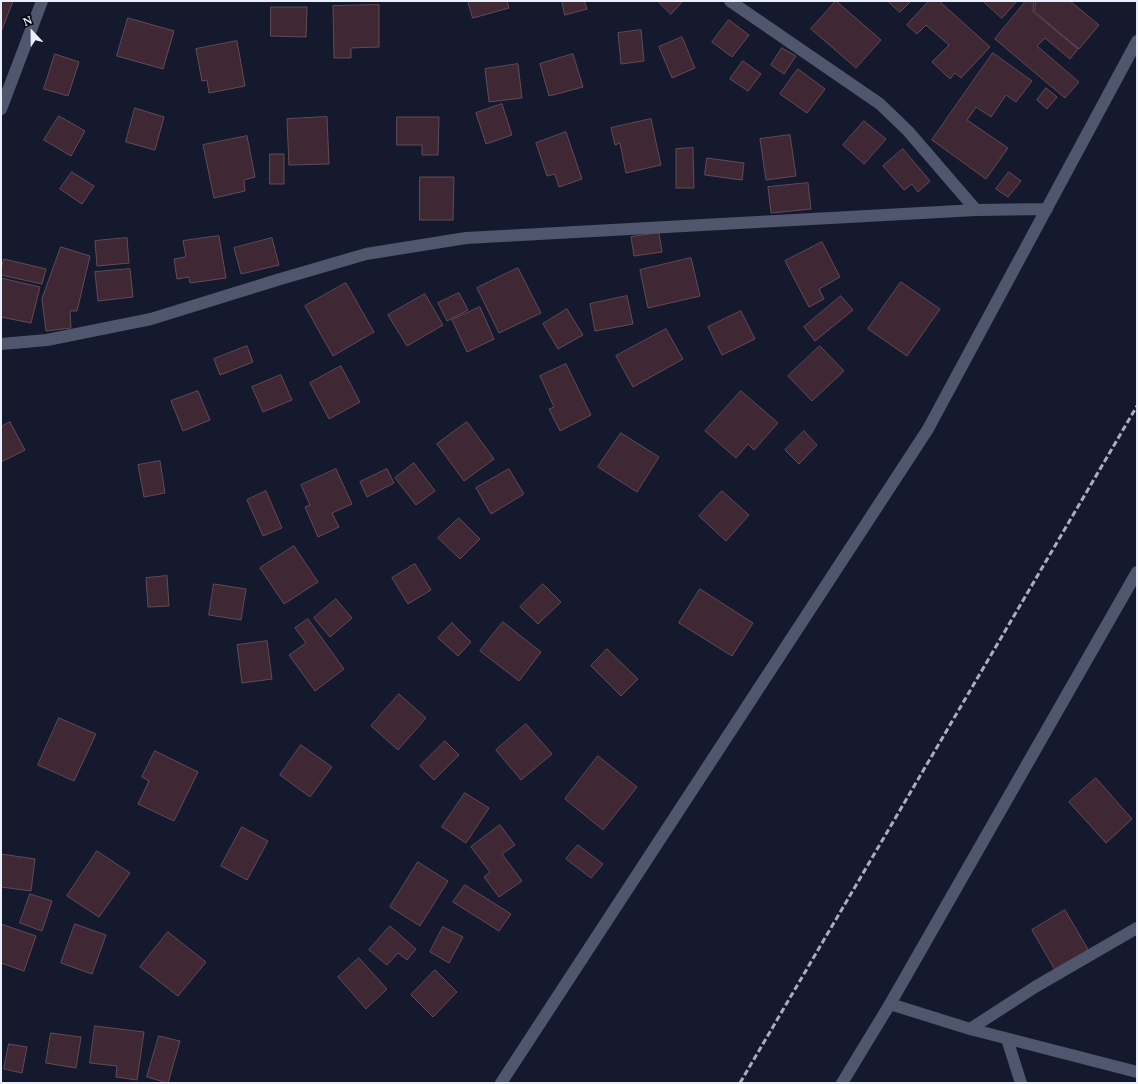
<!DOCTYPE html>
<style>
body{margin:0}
#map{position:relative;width:1138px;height:1084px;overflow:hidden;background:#15192d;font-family:"Noto Serif",serif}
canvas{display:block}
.frame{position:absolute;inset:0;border:2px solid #eaeffd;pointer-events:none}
.north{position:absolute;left:12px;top:12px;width:40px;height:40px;-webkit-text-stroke:3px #04050d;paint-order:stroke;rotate:338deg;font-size:11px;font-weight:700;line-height:16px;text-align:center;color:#eaeffd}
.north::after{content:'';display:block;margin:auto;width:14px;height:18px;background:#eaeffd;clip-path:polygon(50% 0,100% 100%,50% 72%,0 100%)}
</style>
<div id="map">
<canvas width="1138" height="1084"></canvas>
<div class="frame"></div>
<div class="north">N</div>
</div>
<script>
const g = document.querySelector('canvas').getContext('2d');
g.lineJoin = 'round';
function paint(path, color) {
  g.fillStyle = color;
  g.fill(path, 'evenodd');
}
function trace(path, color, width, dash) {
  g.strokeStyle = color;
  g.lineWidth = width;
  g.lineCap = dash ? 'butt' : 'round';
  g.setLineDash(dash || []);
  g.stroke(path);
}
const building = new Path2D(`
 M 1,1 L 13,1 L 1,32 Z
 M 468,1 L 507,1 L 509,8 L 473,18 Z
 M 562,1 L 584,1 L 587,9 L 565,15 Z
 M 658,1 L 683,1 L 671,14 Z
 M 836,1 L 881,40 L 856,68 L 811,29 Z
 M 888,1 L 911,1 L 900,12 Z
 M 929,1 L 939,1 L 990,47 L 961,78 L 955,73 L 950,79 L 932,62 L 949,45 L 926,25 L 917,34 L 907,25 Z
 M 983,1 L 1017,1 L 1002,18 Z
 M 1026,1 L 1034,1 L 1033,12 L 1078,49 L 1070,59 L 1045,38 L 1037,46 L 1079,82 L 1065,98 L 995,39 Z
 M 1036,1 L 1070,1 L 1099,25 L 1079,49 L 1035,12 Z
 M 379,5 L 379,47 L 351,48 L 351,58 L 334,58 L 333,6 Z
 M 271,7 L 307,7 L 306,37 L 271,36 Z
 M 128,18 L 174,31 L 163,69 L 117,56 Z
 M 729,20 L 749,35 L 732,57 L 712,42 Z
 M 641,30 L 644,61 L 621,64 L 618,33 Z
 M 682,37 L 695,68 L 672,78 L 659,47 Z
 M 237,41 L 245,86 L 209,93 L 207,80 L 202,81 L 196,49 Z
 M 782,48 L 796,56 L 784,74 L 771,65 Z
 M 993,53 L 1032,81 L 1016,102 L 1006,95 L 991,117 L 976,107 L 967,120 L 1008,148 L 986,179 L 932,140 Z
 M 55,54 L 79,62 L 68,96 L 44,89 Z
 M 573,54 L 583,87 L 549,96 L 540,64 Z
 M 743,61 L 761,74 L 748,91 L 730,79 Z
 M 518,64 L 522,98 L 489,102 L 485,69 Z
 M 798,69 L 825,89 L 807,113 L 780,94 Z
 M 1046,88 L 1057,97 L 1047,109 L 1037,100 Z
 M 502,104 L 512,135 L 486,144 L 476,113 Z
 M 135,108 L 164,117 L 155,150 L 126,142 Z
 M 59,116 L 85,131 L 71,156 L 44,140 Z
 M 327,117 L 329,164 L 289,165 L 287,119 Z
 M 397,117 L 439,117 L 438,155 L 422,155 L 422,145 L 397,145 Z
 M 651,119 L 661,165 L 626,173 L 620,143 L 615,145 L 611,128 Z
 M 864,121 L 886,139 L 864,164 L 843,145 Z
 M 566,132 L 582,179 L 559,187 L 555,174 L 547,176 L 536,143 Z
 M 790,135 L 796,176 L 766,180 L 760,139 Z
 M 247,136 L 255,177 L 244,180 L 245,191 L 214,198 L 203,145 Z
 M 693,148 L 694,188 L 676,188 L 676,149 Z
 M 903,149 L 930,181 L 918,192 L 912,184 L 904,190 L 883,166 Z
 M 270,154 L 284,154 L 284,184 L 270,184 Z
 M 707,158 L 744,163 L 742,180 L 705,175 Z
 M 72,172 L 94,186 L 82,204 L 60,189 Z
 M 1009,172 L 1021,181 L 1008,197 L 996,189 Z
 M 420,177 L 454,177 L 453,220 L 420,220 Z
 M 808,183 L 811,209 L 771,213 L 768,187 Z
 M 659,233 L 662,252 L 634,256 L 631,237 Z
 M 219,236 L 226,278 L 190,283 L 189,277 L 177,279 L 174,259 L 186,257 L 183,241 Z
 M 127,238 L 129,263 L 97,266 L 95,241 Z
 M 272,238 L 279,265 L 241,274 L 234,248 Z
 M 822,242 L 840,277 L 819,289 L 824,299 L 809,307 L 785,261 Z
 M 61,247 L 90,256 L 77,311 L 70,311 L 71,328 L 46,331 L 42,299 Z
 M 691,258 L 700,296 L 648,308 L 640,270 Z
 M 4,259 L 46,269 L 42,284 L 1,275 L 1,270 Z
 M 518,268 L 541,313 L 499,333 L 477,288 Z
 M 130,269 L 133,297 L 98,301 L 95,272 Z
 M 1,278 L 40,287 L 31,323 L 1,317 Z
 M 901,282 L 940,309 L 907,356 L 868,329 Z
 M 346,283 L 374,332 L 333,356 L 305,306 Z
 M 459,293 L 468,310 L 447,321 L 438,303 Z
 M 425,294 L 443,325 L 407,346 L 388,315 Z
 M 627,296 L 633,324 L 595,331 L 590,304 Z
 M 841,296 L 853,310 L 815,341 L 804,327 Z
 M 480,307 L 494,339 L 467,352 L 452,320 Z
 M 567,309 L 583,335 L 558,349 L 543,324 Z
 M 741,311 L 755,339 L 722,355 L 708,327 Z
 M 666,329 L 683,359 L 633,387 L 616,356 Z
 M 247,346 L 253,362 L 220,375 L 214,359 Z
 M 820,346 L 844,371 L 812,401 L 788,376 Z
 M 566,364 L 591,415 L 560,431 L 549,409 L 554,407 L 540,376 Z
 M 341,366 L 360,402 L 329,419 L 310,383 Z
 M 281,375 L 292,400 L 263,412 L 252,387 Z
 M 198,391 L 210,420 L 183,431 L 171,401 Z
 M 741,391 L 778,423 L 754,450 L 748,444 L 736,458 L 705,431 Z
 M 10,422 L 25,450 L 1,462 L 1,427 Z
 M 467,422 L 494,459 L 464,481 L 437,444 Z
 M 804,431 L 817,445 L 799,464 L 785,450 Z
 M 621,433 L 659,457 L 637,492 L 598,467 Z
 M 160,461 L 165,493 L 144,497 L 138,465 Z
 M 414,463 L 435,491 L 416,505 L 395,478 Z
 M 336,469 L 352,504 L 332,513 L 339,527 L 318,537 L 305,507 L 310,505 L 301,485 Z
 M 387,469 L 394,483 L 367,497 L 360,482 Z
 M 509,469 L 524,494 L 491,514 L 476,488 Z
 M 266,491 L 282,528 L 263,536 L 247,500 Z
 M 722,491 L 749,515 L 726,541 L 699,516 Z
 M 459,518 L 480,539 L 460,559 L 438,538 Z
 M 294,546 L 318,582 L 284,604 L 260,568 Z
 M 415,564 L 431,590 L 408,604 L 392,578 Z
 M 167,576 L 169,606 L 148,607 L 146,578 Z
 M 214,584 L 246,589 L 241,620 L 209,615 Z
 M 543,584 L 561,602 L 538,624 L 520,607 Z
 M 700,589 L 753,623 L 732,656 L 679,623 Z
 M 336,599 L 352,618 L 330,637 L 314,618 Z
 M 308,619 L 344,669 L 315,691 L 289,655 L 306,643 L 295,628 Z
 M 503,622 L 541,652 L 519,681 L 480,651 Z
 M 452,623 L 471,642 L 458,656 L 438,638 Z
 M 267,641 L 272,679 L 242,683 L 237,645 Z
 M 607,649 L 638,679 L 621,696 L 591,666 Z
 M 399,694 L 426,718 L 398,750 L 371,726 Z
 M 59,718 L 96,734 L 74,781 L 38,765 Z
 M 526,724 L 552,754 L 521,780 L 496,750 Z
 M 445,741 L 459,755 L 434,780 L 420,766 Z
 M 301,745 L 332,767 L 310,797 L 280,775 Z
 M 155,751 L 198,772 L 174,821 L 138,804 L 149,781 L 142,777 Z
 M 598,756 L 637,787 L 603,830 L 565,799 Z
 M 1096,778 L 1132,819 L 1106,843 L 1069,802 Z
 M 465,793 L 489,808 L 466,843 L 442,827 Z
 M 500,825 L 515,845 L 502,854 L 522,881 L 499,897 L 484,877 L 490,872 L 471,847 Z
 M 242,827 L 268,841 L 247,880 L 221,866 Z
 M 578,845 L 603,864 L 591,878 L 566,859 Z
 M 97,851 L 130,873 L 99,917 L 67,896 Z
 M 1,854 L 35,859 L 31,891 L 1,887 Z
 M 418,862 L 448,881 L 420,926 L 390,907 Z
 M 465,885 L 511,914 L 499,931 L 453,902 Z
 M 30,894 L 52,901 L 42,931 L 20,923 Z
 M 1065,910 L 1089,951 L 1055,970 L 1032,930 Z
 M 1,924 L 36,936 L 24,971 L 1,963 Z
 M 75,924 L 106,935 L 92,974 L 61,963 Z
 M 390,926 L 416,949 L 407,960 L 398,953 L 387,965 L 369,950 Z
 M 443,927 L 463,937 L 449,963 L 430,952 Z
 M 168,932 L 206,962 L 178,996 L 140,967 Z
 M 359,958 L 387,989 L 366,1009 L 338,977 Z
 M 435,970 L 457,992 L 433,1017 L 411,995 Z
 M 95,1026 L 144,1032 L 137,1080 L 116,1077 L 117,1066 L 90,1063 Z
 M 51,1033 L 81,1037 L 76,1068 L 46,1063 Z
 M 159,1036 L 180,1041 L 168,1083 L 147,1077 Z
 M 9,1044 L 27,1047 L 22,1073 L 4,1069 Z`);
const minor = new Path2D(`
 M 730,1 L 880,104 L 908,131 L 976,210
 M 1,109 L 42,1
 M 1,344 L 47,340 L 151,319 L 277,280 L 366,254 L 466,238 L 976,210 L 1047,209
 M 890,1004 L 970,1029 L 1137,1072
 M 970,1029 L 1035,987 L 1137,928
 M 1007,1039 L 1021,1083
 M 501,1083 L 928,429 L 1137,41`);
const tertiary = new Path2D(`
 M 842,1083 L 890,1004 L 1137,572`);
const rail = new Path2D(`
 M 740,1083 L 1137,406`);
paint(building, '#3f2834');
trace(building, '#634a57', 1);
trace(minor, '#50566e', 12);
trace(tertiary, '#50566e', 12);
trace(rail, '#a9adbd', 3, [6, 3]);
</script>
